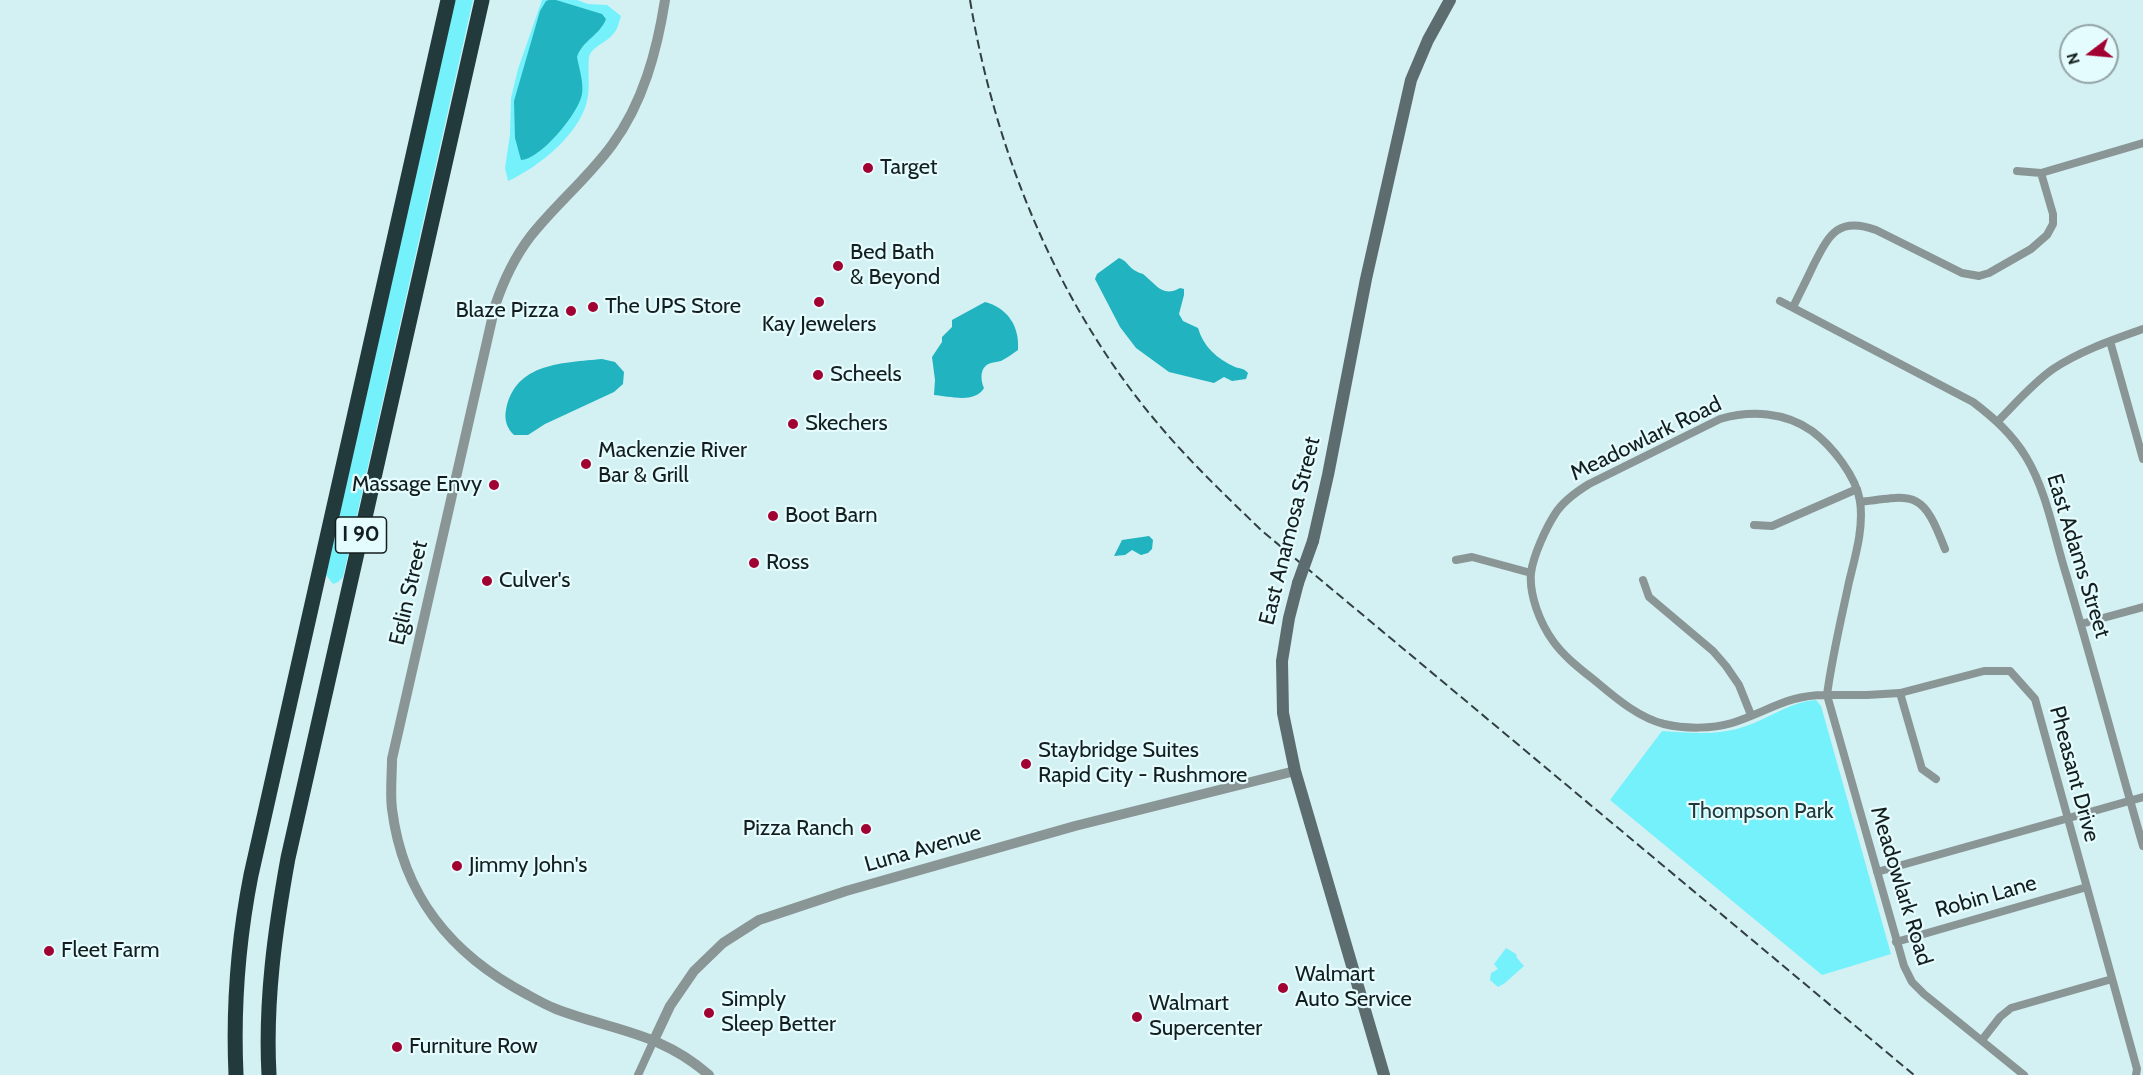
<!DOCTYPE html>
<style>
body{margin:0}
#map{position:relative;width:2143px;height:1075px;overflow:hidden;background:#d3f0f2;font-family:Cabin,sans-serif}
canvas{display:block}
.north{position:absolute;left:2059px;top:24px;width:60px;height:60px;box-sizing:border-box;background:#e5fcfe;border:2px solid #91a3a5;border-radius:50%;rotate:254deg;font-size:16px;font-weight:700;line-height:24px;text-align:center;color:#141e1f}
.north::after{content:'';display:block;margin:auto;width:21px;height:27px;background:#a20231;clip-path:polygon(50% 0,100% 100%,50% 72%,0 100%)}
</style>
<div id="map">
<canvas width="2143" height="1075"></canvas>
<div class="north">N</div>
</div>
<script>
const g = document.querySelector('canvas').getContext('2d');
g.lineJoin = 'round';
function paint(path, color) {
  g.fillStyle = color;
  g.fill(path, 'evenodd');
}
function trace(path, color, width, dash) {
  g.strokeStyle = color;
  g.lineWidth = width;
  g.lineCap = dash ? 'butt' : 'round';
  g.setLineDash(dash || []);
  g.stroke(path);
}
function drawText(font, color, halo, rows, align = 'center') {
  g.font = font + ' Cabin,sans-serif';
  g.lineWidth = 4.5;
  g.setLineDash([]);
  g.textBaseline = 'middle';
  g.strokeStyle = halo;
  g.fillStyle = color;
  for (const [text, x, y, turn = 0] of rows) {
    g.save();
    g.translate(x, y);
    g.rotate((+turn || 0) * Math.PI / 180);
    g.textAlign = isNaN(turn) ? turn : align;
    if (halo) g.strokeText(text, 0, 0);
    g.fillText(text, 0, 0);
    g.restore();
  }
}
const green = new Path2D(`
 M 454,0 L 473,0 L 343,577 L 338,582 L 333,584 L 326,575 Z
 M 542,0 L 577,0 L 588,4 L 607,5 L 621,16 C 619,21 618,29 614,33 C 608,42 595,45 590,54 C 587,60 590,86 588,96 C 583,132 539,167 508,181 L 505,168 L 510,135 L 511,98 L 518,69 Z
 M 1816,700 L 1821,706 L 1891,954 L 1822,975 L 1610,800 L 1662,731 C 1689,733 1719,736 1746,726 C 1770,718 1790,702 1816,700 Z
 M 1506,948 L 1516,954 L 1517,958 L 1524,966 L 1505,983 L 1498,987 L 1490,980 L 1491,973 L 1498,969 L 1494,964 Z`);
const water = new Path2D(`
 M 549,0 L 556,0 L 602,14 L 606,19 C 600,35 582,41 577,57 C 579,68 584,83 582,94 C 579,113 540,160 521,160 L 515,138 L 514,101 L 540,11 L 546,1 Z
 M 1119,258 C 1126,260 1128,266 1134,270 C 1137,272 1140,273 1143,274 C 1156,284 1162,298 1180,288 L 1184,289 L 1184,295 L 1179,314 L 1183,321 L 1198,328 C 1203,346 1217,359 1235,367 C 1241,369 1244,368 1248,373 L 1246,379 L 1232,381 L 1224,377 L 1214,383 L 1169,372 L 1136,348 L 1120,327 L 1095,279 L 1097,274 Z
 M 985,302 C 1008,308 1020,327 1018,350 C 1012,354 1007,358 1001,361 C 998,362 994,362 991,363 C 980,366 980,379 984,388 C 975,404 949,396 934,395 L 935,380 L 932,357 L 942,342 L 942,337 L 952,327 L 952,320 Z
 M 602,359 L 615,362 L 624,372 L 623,384 L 614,392 L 545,424 L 528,435 L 514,435 C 507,429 504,419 506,410 C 515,362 564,363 602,359 Z
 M 1149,536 L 1153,540 L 1152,549 L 1148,553 L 1141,555 L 1132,550 L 1125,555 L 1114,556 L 1122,540 Z`);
const minor = new Path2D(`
 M 2017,171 L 2041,173
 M 1780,301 L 1973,402 C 1994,418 2012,434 2026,457 C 2047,492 2054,536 2066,574 C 2093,664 2117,755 2143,846
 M 1793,307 C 1800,293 1807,279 1814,264 C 1829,235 1838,216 1876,230 L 1962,273 L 1979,276 L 1989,273 L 2031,249 L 2047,235 L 2053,224 L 2053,214 L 2041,173 L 2143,143
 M 2110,341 L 2143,459
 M 1998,421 C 2015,404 2033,383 2053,369 C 2080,351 2112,340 2143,329
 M 1860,502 C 1917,494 1923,492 1945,549
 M 1754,525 L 1772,526 L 1857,489
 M 1456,560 L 1472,557 L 1531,573
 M 1643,580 L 1649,597 L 1713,651 L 1726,666 L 1739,685 L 1751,715
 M 2081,624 L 2143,607
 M 1900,693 L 1922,769 L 1936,779
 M 1877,872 L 2143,797
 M 1896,942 L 2087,887
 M 1982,1040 L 2000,1017 L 2011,1008 L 2112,979
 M 638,1075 L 654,1040
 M 2024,1075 L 1924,994 L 1912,982 L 1904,966 L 1827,695 C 1789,694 1767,712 1732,723 C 1712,729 1685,729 1664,724 C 1640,718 1618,700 1599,684 C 1583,671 1565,658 1553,641 C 1540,623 1529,595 1531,573 C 1533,556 1546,528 1555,514 C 1563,501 1576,492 1589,484 L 1720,419 C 1751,410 1785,412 1812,431 C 1832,446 1856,476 1860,501 C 1864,528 1855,557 1849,582 C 1841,620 1832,657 1827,695 L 1867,695 L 1900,693 L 1984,671 L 2010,671 L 2035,699 L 2137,1069 L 2136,1075`);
const tertiary = new Path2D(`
 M 665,0 C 657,51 643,103 612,145 C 588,178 555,205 530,237 C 514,258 503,282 495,306 L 392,759 C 392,775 390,793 392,809 C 403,896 451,955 528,995 C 537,1000 546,1005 556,1009 C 614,1031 660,1032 709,1075
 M 654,1040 L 670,1006 L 694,971 L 723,943 L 759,920 L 846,891 L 1075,826 L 1295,771`);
const secondary = new Path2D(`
 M 1313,541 L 1328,475 L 1366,279 L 1411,80 L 1428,40 L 1450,0
 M 1298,583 L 1289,618 L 1282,661 L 1283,713 L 1295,771 L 1384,1075`);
const motorway = new Path2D(`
 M 236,1075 C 233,1008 238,941 251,875 L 448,0
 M 269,1075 C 265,1002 275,930 288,858 L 482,0`);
const rail = new Path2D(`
 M 970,0 C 995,151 1056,301 1154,419 C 1187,459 1224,494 1261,530 L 1914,1075`);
const secondaryBridge = new Path2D(`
 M 1298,583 L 1313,541`);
const markers = [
 [868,168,6,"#a20231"],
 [838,266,6,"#a20231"],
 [819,302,6,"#a20231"],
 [593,307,6,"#a20231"],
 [571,311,6,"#a20231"],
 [818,375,6,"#a20231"],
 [793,424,6,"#a20231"],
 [586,464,6,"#a20231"],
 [494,485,6,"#a20231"],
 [773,516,6,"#a20231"],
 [754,563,6,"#a20231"],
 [487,581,6,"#a20231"],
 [1026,764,6,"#a20231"],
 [866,829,6,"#a20231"],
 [457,866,6,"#a20231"],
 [49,951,6,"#a20231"],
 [1283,988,6,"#a20231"],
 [709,1013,6,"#a20231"],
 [1137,1017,6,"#a20231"],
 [397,1047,6,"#a20231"]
];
const shields = [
 [361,535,51]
];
const shieldNames = [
 ["I 90",361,535]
];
const poiNames = [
 ["Target",880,168],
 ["Bed Bath",850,253],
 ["& Beyond",850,278],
 ["The UPS Store",605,307],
 ["Blaze Pizza",559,311,"right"],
 ["Kay Jewelers",819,325,"center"],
 ["Scheels",830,375],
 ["Skechers",805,424],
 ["Mackenzie River",598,451],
 ["Bar & Grill",598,476],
 ["Massage Envy",482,485,"right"],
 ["Boot Barn",785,516],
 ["Ross",766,563],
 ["Culver's",499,581],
 ["Staybridge Suites",1038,751],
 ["Rapid City - Rushmore",1038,776],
 ["Pizza Ranch",854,829,"right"],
 ["Jimmy John's",469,866],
 ["Fleet Farm",61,951],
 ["Walmart",1295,975],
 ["Auto Service",1295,1000],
 ["Simply",721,1000],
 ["Sleep Better",721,1025],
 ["Walmart",1149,1004],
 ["Supercenter",1149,1029],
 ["Furniture Row",409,1047]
];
const streetNames = [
 ["Meadowlark Road",1646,439,-26],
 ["East Anamosa Street",1290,531,-76],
 ["East Adams Street",2078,556,73],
 ["Eglin Street",409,593,-77],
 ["Pheasant Drive",2074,774,75],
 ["Luna Avenue",923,849,-16],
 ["Meadowlark Road",1901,886,73],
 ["Robin Lane",1986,897,-16]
];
const parkNames = [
 ["Thompson Park",1761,812]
];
paint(green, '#75f1fc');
paint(water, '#21b3bf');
trace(minor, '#8a9596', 8);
trace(tertiary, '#8a9596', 10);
trace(secondary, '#5d6d6f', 12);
trace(motorway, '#223a3c', 15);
trace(rail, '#323f40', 2, [9, 4.5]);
trace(secondaryBridge, '#5d6d6f', 12);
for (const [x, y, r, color] of markers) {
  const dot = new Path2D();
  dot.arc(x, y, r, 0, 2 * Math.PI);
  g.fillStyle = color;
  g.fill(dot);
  trace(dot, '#e5fcfe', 2);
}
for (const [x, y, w] of shields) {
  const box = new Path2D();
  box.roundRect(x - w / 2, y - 18, w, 36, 4.5);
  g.fillStyle = '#e5fcfe';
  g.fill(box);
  trace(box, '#141e1f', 1.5);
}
drawText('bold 21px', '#141e1f', null, shieldNames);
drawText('22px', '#141e1f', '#e5fcfe', poiNames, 'left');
drawText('22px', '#141e1f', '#e5fcfe', streetNames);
drawText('22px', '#22393b', '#e5fcfe', parkNames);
</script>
